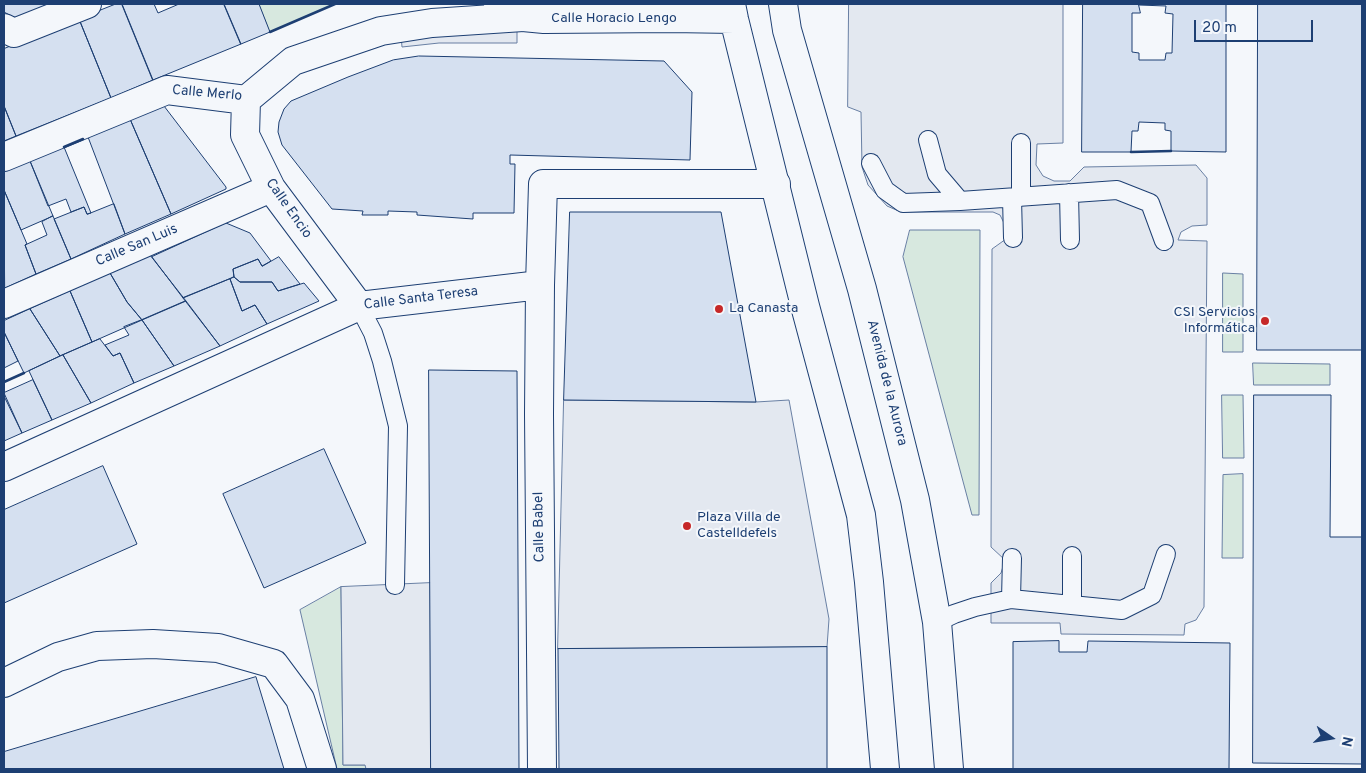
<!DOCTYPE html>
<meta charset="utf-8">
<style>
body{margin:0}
#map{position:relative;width:1366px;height:773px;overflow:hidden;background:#f4f7fb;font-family:Overpass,sans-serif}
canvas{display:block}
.frame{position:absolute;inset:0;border:5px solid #1d3f73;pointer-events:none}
.north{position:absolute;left:1306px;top:713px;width:50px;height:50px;-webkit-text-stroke:4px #f4f7fb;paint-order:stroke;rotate:103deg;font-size:14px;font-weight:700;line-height:20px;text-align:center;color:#1d3f73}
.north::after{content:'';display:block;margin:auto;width:18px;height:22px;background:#1d3f73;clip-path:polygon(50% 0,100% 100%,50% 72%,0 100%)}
.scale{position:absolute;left:1194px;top:20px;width:119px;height:22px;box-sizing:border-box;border:2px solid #1d3f73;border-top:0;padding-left:6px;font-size:15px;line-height:18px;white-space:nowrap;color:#1d3f73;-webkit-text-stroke:4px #f4f7fb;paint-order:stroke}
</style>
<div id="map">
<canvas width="1366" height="773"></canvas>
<div class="frame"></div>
<div class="north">N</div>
<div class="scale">20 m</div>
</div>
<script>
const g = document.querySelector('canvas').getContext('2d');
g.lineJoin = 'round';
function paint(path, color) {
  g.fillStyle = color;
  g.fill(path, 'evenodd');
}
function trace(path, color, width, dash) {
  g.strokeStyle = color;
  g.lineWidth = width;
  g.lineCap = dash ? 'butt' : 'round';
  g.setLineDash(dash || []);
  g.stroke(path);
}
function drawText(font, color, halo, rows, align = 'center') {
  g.font = font + ' Overpass,sans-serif';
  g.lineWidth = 4;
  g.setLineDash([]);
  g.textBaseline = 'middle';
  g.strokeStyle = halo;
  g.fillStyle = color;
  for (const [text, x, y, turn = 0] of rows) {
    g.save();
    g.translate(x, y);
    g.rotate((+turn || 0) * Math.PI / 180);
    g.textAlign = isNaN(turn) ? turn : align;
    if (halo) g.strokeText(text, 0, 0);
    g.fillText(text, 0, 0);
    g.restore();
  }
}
const green = new Path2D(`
 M 259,4 L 335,4 L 270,32 Z
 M 910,230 L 980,230 L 979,515 L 972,515 L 903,257 Z
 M 1223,273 L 1243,274 L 1243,352 L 1223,352 Z
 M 1253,363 L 1330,364 L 1330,385 L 1254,385 Z
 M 1222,395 L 1243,395 L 1244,458 L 1223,458 Z
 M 1243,474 L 1243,558 L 1222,558 L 1223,475 Z
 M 341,587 L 343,765 L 366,765 L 366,769 L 337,769 L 300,610 Z`);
const parking = new Path2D(`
 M 849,4 L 1063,4 L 1063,143 L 1037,144 L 1036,165 L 1043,176 L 1054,181 L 1070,181 L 1084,167 L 1196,165 L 1207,178 L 1207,225 L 1192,226 L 1181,232 L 1178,240 L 1207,241 L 1204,607 L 1196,620 L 1185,624 L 1184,635 L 1061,634 L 1060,623 L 991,623 L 991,583 L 1001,573 L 1005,560 L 991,547 L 992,249 L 1006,239 L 1005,225 L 1000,215 L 993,212 L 901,212 L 887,206 L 868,185 L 862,167 L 861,112 L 848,107 Z
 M 439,31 L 517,31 L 517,43 L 439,43 L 402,47 L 401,35 Z
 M 564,400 L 756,402 L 789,400 L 829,619 L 827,647 L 558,649 Z
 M 431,583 L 431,769 L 366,769 L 365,765 L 343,765 L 341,587 Z`);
const building = new Path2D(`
 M 4,4 L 61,4 L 19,20 L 4,12 Z
 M 116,4 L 122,4 L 153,80 L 111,98 L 79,19 Z
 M 122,4 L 154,4 L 158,13 L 179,4 L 224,4 L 241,44 L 153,80 Z
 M 224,4 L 259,4 L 270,32 L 241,44 Z
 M 1083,4 L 1226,4 L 1226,152 L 1171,151 L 1171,131 L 1165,130 L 1165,123 L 1139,122 L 1138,131 L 1132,131 L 1131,152 L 1082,152 ZM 1139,5 L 1166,6 L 1165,13 L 1173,14 L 1172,53 L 1166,53 L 1165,60 L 1139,60 L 1139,53 L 1132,52 L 1132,13 L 1140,13 Z
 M 1258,4 L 1362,4 L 1362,350 L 1257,350 Z
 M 79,19 L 111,98 L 16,136 L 4,106 L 4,49 Z
 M 419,56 L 664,61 L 692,92 L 690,160 L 510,155 L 510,164 L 515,164 L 514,213 L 473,213 L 473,219 L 417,215 L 417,212 L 388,211 L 388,215 L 362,215 L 363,211 L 332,209 L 282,145 L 278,132 L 279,122 L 284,109 L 291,101 L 348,77 L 393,60 Z
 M 4,106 L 16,136 L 4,141 Z
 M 161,106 L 164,106 L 226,187 L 226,189 L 171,214 L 130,119 Z
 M 130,119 L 171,214 L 125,234 L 88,137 Z
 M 64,147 L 91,213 L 87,214 L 84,207 L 71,212 L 66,199 L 48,206 L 30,161 Z
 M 30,161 L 53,216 L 21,230 L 4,190 L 4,172 Z
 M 4,190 L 27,244 L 25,245 L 36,274 L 5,288 Z
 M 114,204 L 125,234 L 71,259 L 54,219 L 84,207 L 87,214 Z
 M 570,212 L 721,212 L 756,402 L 564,400 Z
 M 53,216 L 71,259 L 36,274 L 25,245 L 47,235 L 42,222 Z
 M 226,223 L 250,233 L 271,261 L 262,266 L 258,259 L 233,269 L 234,277 L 183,298 L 152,257 Z
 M 150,255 L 186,301 L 142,320 L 127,302 L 110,273 Z
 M 279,257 L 300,284 L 278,291 L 272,282 L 240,282 L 234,277 L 233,269 L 258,259 L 262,266 Z
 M 110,273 L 127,302 L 142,320 L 92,342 L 70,291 Z
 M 234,277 L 240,282 L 272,282 L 278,291 L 304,283 L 319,301 L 267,324 L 255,305 L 242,311 L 230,279 Z
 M 230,279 L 242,311 L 255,305 L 267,324 L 220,346 L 183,298 Z
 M 70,291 L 92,342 L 60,356 L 30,309 Z
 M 186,301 L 220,346 L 174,366 L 142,320 Z
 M 30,309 L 60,356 L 24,373 L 4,332 L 4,321 Z
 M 142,320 L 174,366 L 134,383 L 120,353 L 113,356 L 105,345 L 129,335 L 124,327 Z
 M 4,332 L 18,361 L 4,368 Z
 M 100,339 L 113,356 L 120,353 L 134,383 L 91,403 L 63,355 Z
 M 63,355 L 91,403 L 52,420 L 29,371 Z
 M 429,370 L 517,371 L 519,769 L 431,769 Z
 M 33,380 L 52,420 L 22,433 L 4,393 Z
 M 1254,395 L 1331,395 L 1330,537 L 1362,537 L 1362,764 L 1253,763 Z
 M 4,396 L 22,433 L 4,441 Z
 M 324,449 L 366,543 L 264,588 L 223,494 Z
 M 103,466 L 137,544 L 4,603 L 4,510 Z
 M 1059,641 L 1059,652 L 1087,652 L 1088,641 L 1230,643 L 1229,769 L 1013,769 L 1013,642 Z
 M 827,647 L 827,769 L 559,769 L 558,649 Z
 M 256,677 L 284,769 L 4,769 L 4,752 Z`);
const lane = new Path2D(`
 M 928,140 L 937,174 L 960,201
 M 1021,143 L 1021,197
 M 871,163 L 885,190 L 903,203 L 960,201 L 1117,190 L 1150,203 L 1164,241
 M 1069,193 L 1070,240
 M 1012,198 L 1013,238
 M 359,306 L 373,333 L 382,361 L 398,426 L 395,585
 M 1072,556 L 1072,605
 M 1011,599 L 1012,558
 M 937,622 L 954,614 L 975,607 L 1011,599 L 1122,610 L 1152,595 L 1166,554`);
const street = new Path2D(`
 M 4,28 L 14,33 L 87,4
 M 246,100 L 245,135 L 271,188 L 359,306
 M 4,157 L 167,90 L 246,100 L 293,61 L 381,31 L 432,23 L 523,17
 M 540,285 L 539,414 L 542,769
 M 4,304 L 271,188
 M 4,467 L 359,306 L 540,285 L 543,184 L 776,184
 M 4,683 L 58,657 L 97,646 L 153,644 L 218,648 L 274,664 L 300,699 L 322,769`);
const secondary = new Path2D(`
 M 498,4 L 523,17 L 544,19 L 671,18 L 734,19
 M 731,4 L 734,19 L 805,306 L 861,515 L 869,582 L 885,769
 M 783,4 L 787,30 L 862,289 L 915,500 L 937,622 L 949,769`);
const wall = new Path2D(`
 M 270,32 L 335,4
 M 64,147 L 83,139
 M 1131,152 L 1171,151
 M 4,382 L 24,373`);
const markers = [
 [719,309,5,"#c62828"],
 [1265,321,5,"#c62828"],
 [687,526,5,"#c62828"]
];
const streetNames = [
 ["Calle Horacio Lengo",614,19],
 ["Calle Merlo",207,94,5],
 ["Calle Encio",288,209,55],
 ["Calle San Luis",137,246,-23],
 ["Calle Santa Teresa",421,299,-7],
 ["Avenida de la Aurora",886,383,76],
 ["Calle Babel",540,527,-91]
];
const poiNames = [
 ["La Canasta",729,309],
 ["CSI Servicios",1255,313,"right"],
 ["Informática",1255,329,"right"],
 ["Plaza Villa de",697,518],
 ["Castelldefels",697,534]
];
paint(green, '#d7e8df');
trace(green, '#687fa3', 1);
paint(parking, '#e3e8f0');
trace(parking, '#687fa3', 1);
paint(building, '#d5e0f0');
trace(building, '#1d3f73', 1);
trace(lane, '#1d3f73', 20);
trace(street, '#1d3f73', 30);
trace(secondary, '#1d3f73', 30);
trace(lane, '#f4f7fb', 18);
trace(street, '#f4f7fb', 28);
trace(secondary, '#f4f7fb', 28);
trace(wall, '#1d3f73', 2.5);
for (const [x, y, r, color] of markers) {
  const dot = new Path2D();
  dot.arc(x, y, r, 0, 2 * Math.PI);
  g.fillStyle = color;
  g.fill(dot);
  trace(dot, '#f4f7fb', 2);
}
drawText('14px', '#1d3f73', '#f4f7fb', streetNames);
drawText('14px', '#1d3f73', '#f4f7fb', poiNames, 'left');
</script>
